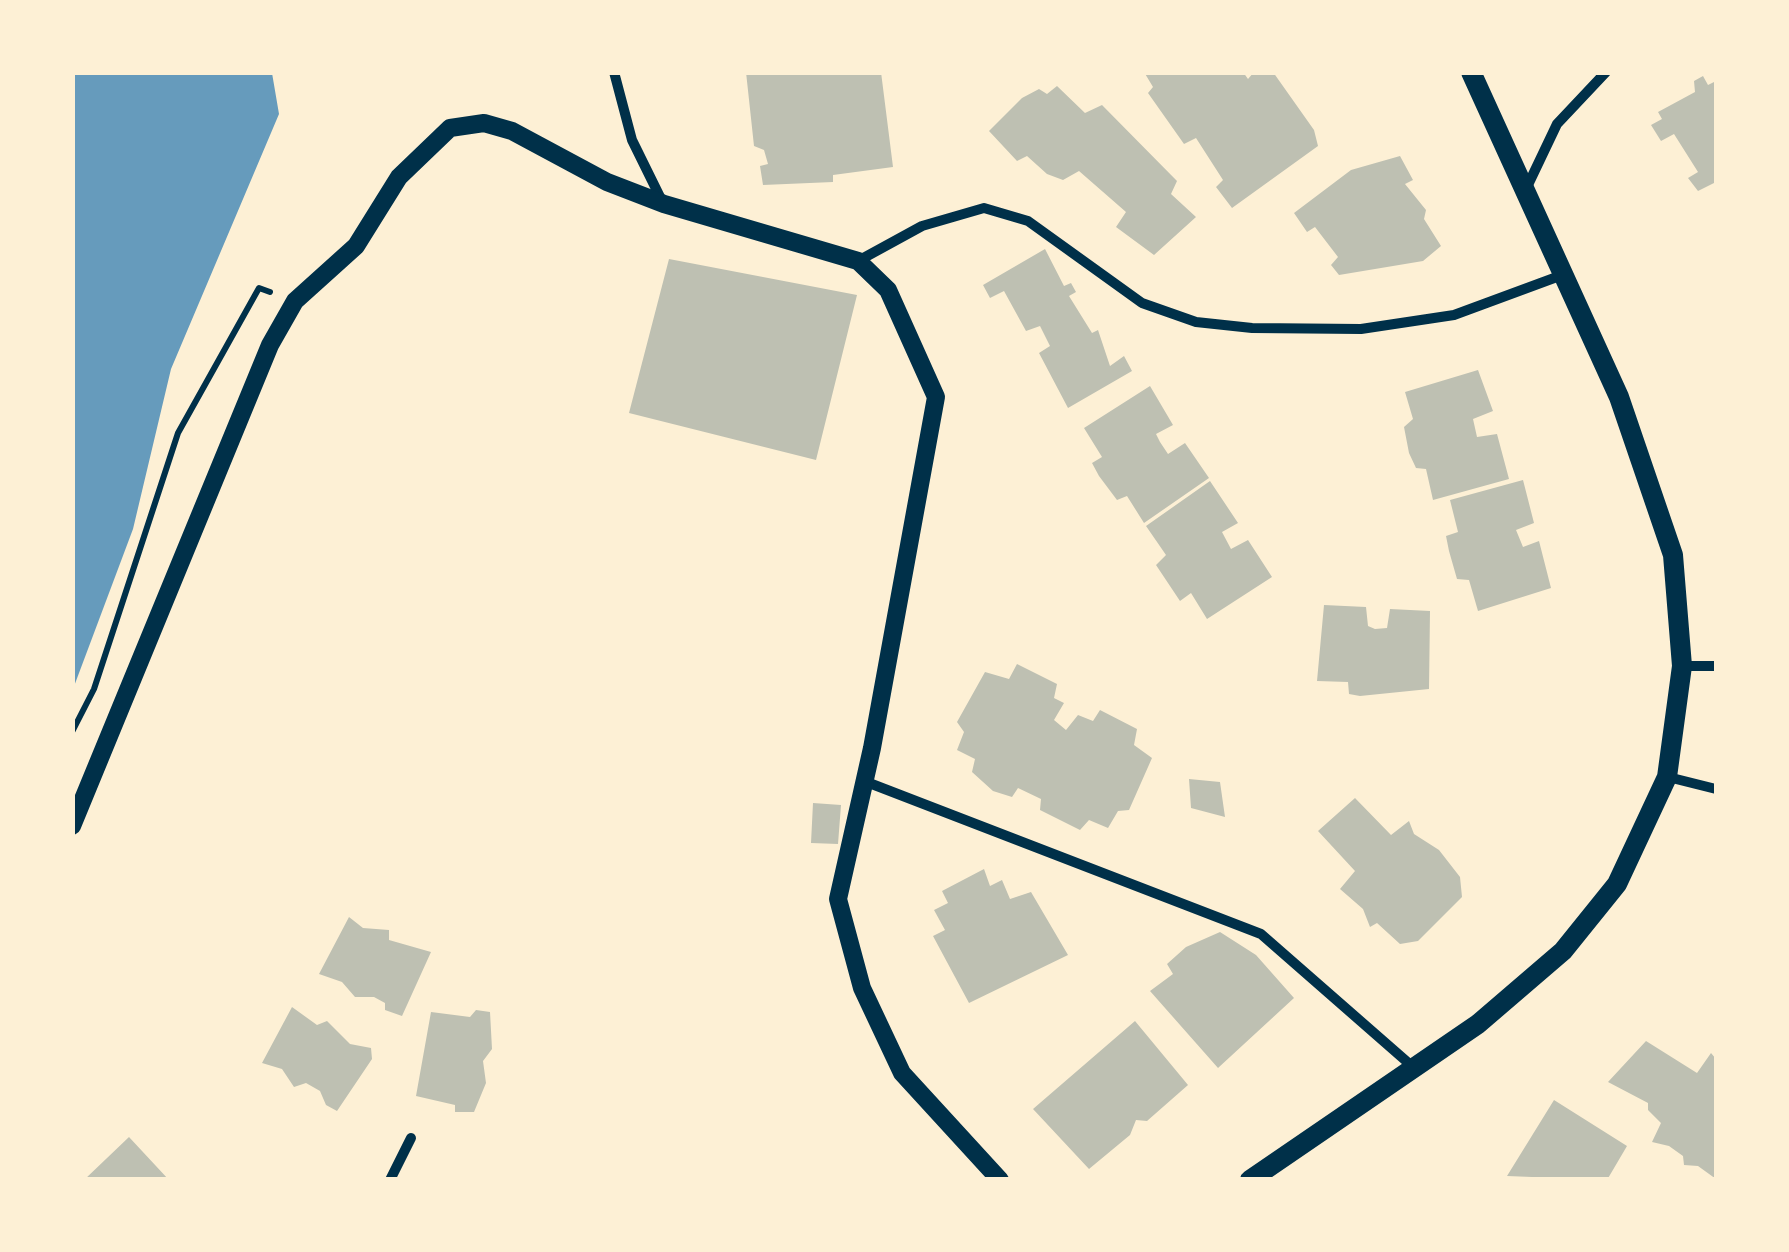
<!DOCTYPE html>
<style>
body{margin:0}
#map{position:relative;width:1789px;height:1252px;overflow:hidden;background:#fdf0d5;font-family:Arial,sans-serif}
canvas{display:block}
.frame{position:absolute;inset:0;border:75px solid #fdf0d5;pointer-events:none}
</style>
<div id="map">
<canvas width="1789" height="1252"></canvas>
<div class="frame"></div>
</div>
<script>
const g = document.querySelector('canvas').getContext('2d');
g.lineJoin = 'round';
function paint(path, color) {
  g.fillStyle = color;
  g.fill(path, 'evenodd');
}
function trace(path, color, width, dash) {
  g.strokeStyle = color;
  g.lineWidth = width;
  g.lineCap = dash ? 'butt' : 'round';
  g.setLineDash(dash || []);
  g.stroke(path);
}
const water = new Path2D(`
 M 73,72 L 272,73 L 279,114 L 171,369 L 133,529 L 73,689 Z`);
const building = new Path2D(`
 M 746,72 L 881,72 L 893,167 L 833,175 L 833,182 L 763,185 L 760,166 L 768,164 L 764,150 L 754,146 Z
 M 1144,72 L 1243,72 L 1248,79 L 1254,72 L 1273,72 L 1314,130 L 1318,146 L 1232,208 L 1216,187 L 1223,180 L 1196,138 L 1184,144 L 1148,93 L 1153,87 Z
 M 1703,76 L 1708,85 L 1716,81 L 1716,182 L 1698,191 L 1688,178 L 1698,172 L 1674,134 L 1661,141 L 1651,125 L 1662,119 L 1658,112 L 1695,92 L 1694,81 Z
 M 1057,86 L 1085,113 L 1102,105 L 1177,181 L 1171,194 L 1196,217 L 1154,255 L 1116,227 L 1126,212 L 1079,171 L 1063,180 L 1047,174 L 1027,156 L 1017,161 L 989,131 L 1022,98 L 1039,89 L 1047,94 Z
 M 1400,156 L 1413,180 L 1405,184 L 1426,210 L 1424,219 L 1441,246 L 1423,261 L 1339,275 L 1331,265 L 1338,257 L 1315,227 L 1307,232 L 1294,213 L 1351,170 Z
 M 1045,249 L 1064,286 L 1071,283 L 1076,292 L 1069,296 L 1092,333 L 1098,330 L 1110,366 L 1124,356 L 1132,371 L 1068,408 L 1039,353 L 1050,346 L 1040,326 L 1026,331 L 1004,291 L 990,298 L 983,285 Z
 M 669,259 L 857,295 L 816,460 L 629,413 Z
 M 1478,370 L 1493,411 L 1473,419 L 1477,437 L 1497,434 L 1509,479 L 1433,500 L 1426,469 L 1416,468 L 1409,453 L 1404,427 L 1413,419 L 1405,392 Z
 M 1150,386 L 1173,425 L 1156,434 L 1160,442 L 1168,454 L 1185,443 L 1209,478 L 1144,523 L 1127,496 L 1117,500 L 1099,476 L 1092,463 L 1102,457 L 1084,428 Z
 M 1523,480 L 1534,523 L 1516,530 L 1523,547 L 1539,541 L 1551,588 L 1478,611 L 1469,580 L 1457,579 L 1449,551 L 1446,536 L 1458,532 L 1450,500 Z
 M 1210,481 L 1238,523 L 1222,532 L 1231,549 L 1248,540 L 1272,577 L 1207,619 L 1191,593 L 1180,601 L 1156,565 L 1166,555 L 1146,526 Z
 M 1324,605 L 1366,607 L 1368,626 L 1375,629 L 1387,628 L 1390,609 L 1430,611 L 1429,689 L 1360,696 L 1349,694 L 1348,682 L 1317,681 Z
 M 1017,664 L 1057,684 L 1054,698 L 1064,703 L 1054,720 L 1066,730 L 1078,715 L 1093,721 L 1100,710 L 1137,729 L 1134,745 L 1152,758 L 1129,810 L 1118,811 L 1108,828 L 1089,820 L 1080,830 L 1040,810 L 1041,799 L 1018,788 L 1012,797 L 993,791 L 972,772 L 975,759 L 957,750 L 964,732 L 957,722 L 985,672 L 1009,679 Z
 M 1189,779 L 1220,782 L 1225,817 L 1191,808 Z
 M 1355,798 L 1391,835 L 1409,821 L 1414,834 L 1439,850 L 1460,877 L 1462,897 L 1418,941 L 1400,944 L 1377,923 L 1370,927 L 1363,909 L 1340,889 L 1355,871 L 1318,831 Z
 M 813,803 L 841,805 L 838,844 L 811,843 Z
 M 984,869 L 990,886 L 1002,880 L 1010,899 L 1031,892 L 1068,955 L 969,1003 L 933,936 L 945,930 L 934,910 L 948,903 L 942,891 Z
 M 349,917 L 363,928 L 389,930 L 389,940 L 431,952 L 402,1016 L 385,1010 L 385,1003 L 374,997 L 355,997 L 342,982 L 319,974 Z
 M 1220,932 L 1256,955 L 1294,998 L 1218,1068 L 1150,991 L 1173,974 L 1167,964 L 1186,947 Z
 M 292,1007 L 317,1025 L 327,1021 L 350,1044 L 371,1048 L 372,1059 L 337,1111 L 326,1105 L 320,1091 L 306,1083 L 294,1087 L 282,1069 L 262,1063 Z
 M 476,1010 L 490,1012 L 492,1049 L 483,1061 L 486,1083 L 474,1112 L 455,1112 L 455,1105 L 416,1096 L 431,1012 L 470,1017 Z
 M 1135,1021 L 1188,1085 L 1147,1121 L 1136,1120 L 1130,1135 L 1089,1169 L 1033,1109 Z
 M 1646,1041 L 1697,1073 L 1711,1053 L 1716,1059 L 1716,1179 L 1698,1166 L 1684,1165 L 1683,1156 L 1669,1146 L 1652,1142 L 1661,1123 L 1648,1110 L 1648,1103 L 1608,1082 Z
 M 1554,1100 L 1627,1146 L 1607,1180 L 1507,1176 Z
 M 129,1137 L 169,1180 L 84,1180 Z`);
const path = new Path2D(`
 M 72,732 L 94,689 L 178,433 L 259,288 L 270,292`);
const minor = new Path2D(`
 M 614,72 L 632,140 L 663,203
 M 1527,187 L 1557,124 L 1606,72
 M 858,261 L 922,226 L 984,208 L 1028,221 L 1142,303 L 1196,322 L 1252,328 L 1361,329 L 1454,315 L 1565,274
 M 1682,666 L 1716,666
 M 1668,777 L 1716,789
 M 864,781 L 1261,934 L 1413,1067
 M 390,1180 L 411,1138`);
const tertiary = new Path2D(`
 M 72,826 L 270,345 L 295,301 L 356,246 L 399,177 L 450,128 L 484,123 L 512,131 L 607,182 L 664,204 L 858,261 L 888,290 L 936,397 L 872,748 L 838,899 L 862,988 L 902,1073 L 1000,1180`);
const secondary = new Path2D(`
 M 1250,1180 L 1478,1024 L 1563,951 L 1617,884 L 1667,777 L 1682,666 L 1673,555 L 1619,397 L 1471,72`);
paint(water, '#669bbc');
paint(building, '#bec0b2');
trace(path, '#003049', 6);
trace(minor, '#003049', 10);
trace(tertiary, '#003049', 18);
trace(secondary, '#003049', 20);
</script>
